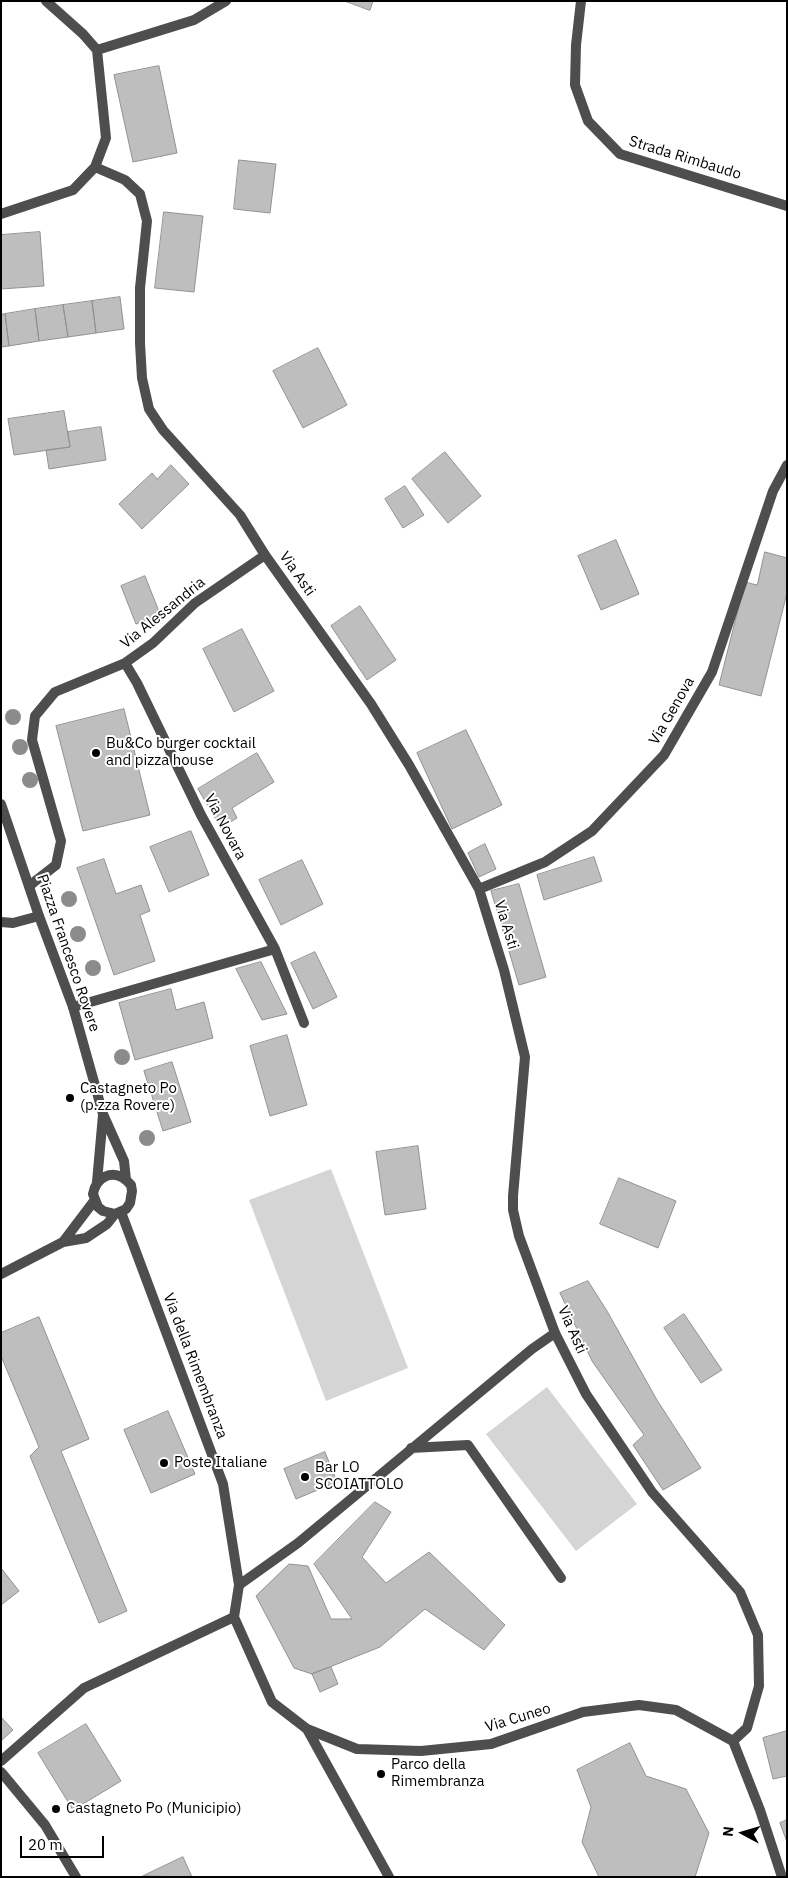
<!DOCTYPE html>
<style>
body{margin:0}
#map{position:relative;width:788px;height:1878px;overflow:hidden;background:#fff;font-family:"IBM Plex Sans",sans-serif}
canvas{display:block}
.frame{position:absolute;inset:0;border:2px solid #000;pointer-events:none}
.north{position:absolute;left:718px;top:1808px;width:50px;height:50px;-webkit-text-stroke:4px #fff;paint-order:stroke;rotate:276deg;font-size:14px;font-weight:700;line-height:20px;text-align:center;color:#000}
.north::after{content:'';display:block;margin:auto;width:18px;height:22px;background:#000;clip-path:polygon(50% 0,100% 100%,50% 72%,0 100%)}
.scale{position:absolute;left:20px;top:1836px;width:84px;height:22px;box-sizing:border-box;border:2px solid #000;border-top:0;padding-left:6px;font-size:15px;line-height:18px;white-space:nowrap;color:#000;-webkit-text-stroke:4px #fff;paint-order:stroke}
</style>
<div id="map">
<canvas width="788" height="1878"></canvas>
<div class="frame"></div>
<div class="north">N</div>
<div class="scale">20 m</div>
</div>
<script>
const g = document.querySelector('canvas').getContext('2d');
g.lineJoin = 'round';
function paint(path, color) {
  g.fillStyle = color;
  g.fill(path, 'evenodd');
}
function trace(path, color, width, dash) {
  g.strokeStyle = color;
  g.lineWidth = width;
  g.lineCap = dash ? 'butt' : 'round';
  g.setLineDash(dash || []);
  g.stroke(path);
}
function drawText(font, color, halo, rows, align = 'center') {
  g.font = font + ' "IBM Plex Sans",sans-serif';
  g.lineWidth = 4;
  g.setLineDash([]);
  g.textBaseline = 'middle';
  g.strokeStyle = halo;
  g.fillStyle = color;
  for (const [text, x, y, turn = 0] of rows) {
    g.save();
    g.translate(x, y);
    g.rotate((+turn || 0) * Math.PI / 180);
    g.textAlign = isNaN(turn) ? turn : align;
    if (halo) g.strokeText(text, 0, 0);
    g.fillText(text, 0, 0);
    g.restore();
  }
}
const green = new Path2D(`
 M 331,1169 L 408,1368 L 326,1401 L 249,1200 Z
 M 547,1387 L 637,1504 L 576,1551 L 486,1434 Z`);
const building = new Path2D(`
 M 345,1 L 373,1 L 370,10 Z
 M 159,66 L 177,153 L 133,162 L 114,75 Z
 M 239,160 L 276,164 L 270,213 L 234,209 Z
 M 164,212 L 203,216 L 194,292 L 155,288 Z
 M 40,232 L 44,286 L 1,289 L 1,235 Z
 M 120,297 L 124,329 L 96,333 L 92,301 Z
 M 92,301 L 96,333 L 68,337 L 63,305 Z
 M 63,305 L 68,337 L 39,341 L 35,309 Z
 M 35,309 L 39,341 L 9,346 L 5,314 Z
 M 1,314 L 5,314 L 9,346 L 1,347 Z
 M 318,348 L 347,405 L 303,428 L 273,371 Z
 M 64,411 L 70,447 L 14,455 L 8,419 Z
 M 101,427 L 106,460 L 49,469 L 46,450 L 70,447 L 68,432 Z
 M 445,452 L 481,496 L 448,523 L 412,479 Z
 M 171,465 L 189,484 L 142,529 L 119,504 L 152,473 L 157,479 Z
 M 405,486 L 424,515 L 403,528 L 385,499 Z
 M 616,540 L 639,594 L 601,610 L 578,556 Z
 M 765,552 L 787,558 L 787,593 L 761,696 L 719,685 L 745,582 L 757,585 Z
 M 145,576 L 160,614 L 136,624 L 121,586 Z
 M 360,606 L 396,660 L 367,680 L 331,626 Z
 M 242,629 L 274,691 L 234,712 L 203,649 Z
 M 124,709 L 150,815 L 83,831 L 56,726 Z
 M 466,730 L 502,805 L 452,829 L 417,753 Z
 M 257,753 L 274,782 L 232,808 L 237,818 L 221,828 L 198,789 Z
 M 191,831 L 209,875 L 169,892 L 150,847 Z
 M 485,844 L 496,869 L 479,877 L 468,853 Z
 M 594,857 L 602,881 L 544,900 L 537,875 Z
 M 104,859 L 116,894 L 141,885 L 150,911 L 140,915 L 155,961 L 114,975 L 77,868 Z
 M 302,860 L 323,904 L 281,925 L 259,880 Z
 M 519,884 L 546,977 L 519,985 L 491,891 Z
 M 315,952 L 337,997 L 313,1009 L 291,963 Z
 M 261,962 L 287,1014 L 262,1020 L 236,969 Z
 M 171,989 L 176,1010 L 204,1002 L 213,1038 L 135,1060 L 119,1003 Z
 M 287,1035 L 307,1105 L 270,1116 L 250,1046 Z
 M 172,1062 L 191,1122 L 163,1131 L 144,1071 Z
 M 418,1146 L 426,1209 L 385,1215 L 376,1152 Z
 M 619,1178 L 676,1201 L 658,1248 L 600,1224 Z
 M 588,1281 L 607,1311 L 657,1400 L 701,1468 L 663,1490 L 633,1445 L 644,1435 L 592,1361 L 560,1293 Z
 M 684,1314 L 722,1370 L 701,1383 L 664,1328 Z
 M 39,1317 L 89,1439 L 61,1451 L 127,1611 L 99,1623 L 30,1456 L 39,1447 L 1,1356 L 1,1333 Z
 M 168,1411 L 195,1474 L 151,1493 L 124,1430 Z
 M 325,1452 L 337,1482 L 296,1499 L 284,1469 Z
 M 375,1502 L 391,1512 L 362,1557 L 386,1583 L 429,1552 L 505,1625 L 484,1650 L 425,1609 L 380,1647 L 312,1674 L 294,1668 L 256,1596 L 289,1564 L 308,1566 L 331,1619 L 352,1619 L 314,1564 Z
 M 1,1568 L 19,1591 L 1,1605 Z
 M 331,1667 L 338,1684 L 320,1692 L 312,1674 Z
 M 1,1717 L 13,1730 L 1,1741 Z
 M 86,1724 L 121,1781 L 73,1810 L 38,1753 Z
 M 787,1731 L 787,1776 L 773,1779 L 763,1738 Z
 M 630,1743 L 646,1776 L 686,1789 L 709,1833 L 695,1877 L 599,1877 L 582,1842 L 591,1807 L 577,1770 Z
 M 787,1820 L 787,1842 L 780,1823 Z
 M 183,1857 L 192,1877 L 143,1876 Z`);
const pedestrian = new Path2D(`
 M 411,1448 L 468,1445 L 561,1578
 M 239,1585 L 298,1543 L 532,1349 L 555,1333`);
const minor = new Path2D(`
 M 46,1 L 83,34 L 97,50
 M 97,50 L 194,20 L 226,1
 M 95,167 L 125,180 L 140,194 L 147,221 L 140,288 L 140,343 L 142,378 L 149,409 L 163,430 L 240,515 L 265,555 L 371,704 L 409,765 L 479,889 L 504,970 L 525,1057 L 513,1196 L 513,1210 L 519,1236 L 555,1333 L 586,1394 L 652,1492 L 740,1592 L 758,1635 L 759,1686 L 747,1728 L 733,1741
 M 1,214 L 73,190 L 95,167 L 106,138 L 97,50
 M 125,663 L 137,683 L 201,815 L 275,949 L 304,1023
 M 29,886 L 56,865 L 61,841 L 32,740 L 35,716 L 55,692 L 125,663 L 153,643 L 195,603 L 265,555
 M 479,889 L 545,862 L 592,831 L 664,755 L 712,672 L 773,491 L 787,465
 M 1,922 L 13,923 L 39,916
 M 73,1007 L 275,949
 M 121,1212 L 223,1484 L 239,1585 L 234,1617 L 272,1702 L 307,1729 L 389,1877
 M 307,1729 L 357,1749 L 421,1751 L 491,1744 L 583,1712 L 639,1705 L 676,1710 L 733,1741
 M 733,1741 L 760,1810 L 782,1877
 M 1,1761 L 84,1688 L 234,1617`);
const tertiary = new Path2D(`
 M 581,1 L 576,45 L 575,85 L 588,121 L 620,154 L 787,206
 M 1,804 L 39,916 L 73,1007 L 103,1114 L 124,1161 L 126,1180 L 131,1185 L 132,1191 L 130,1203 L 126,1209 L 115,1214 L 103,1211 L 98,1207 L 93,1194 C 96,1177 112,1169 126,1180
 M 97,1182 L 103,1115
 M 63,1242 L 94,1201
 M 1,1274 L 63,1242 L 86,1238 L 107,1224 L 115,1214
 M 1,1772 L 45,1825 L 76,1877`);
const trees = [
 [13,717],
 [20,747],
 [30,780],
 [69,899],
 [78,934],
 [93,968],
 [122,1057],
 [147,1138]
];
const markers = [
 [96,753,5,"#000"],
 [70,1098,5,"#000"],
 [164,1463,5,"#000"],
 [305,1477,5,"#000"],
 [381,1774,5,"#000"],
 [56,1809,5,"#000"]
];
const streetNames = [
 ["Strada Rimbaudo",685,158,17],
 ["Via Asti",297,574,55],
 ["Via Alessandria",163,613,-39],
 ["Via Genova",672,711,-60],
 ["Via Novara",225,827,62],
 ["Via Asti",506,925,73],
 ["Piazza Francesco Rovere",68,953,71],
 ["Via Asti",572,1330,66],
 ["Via della Rimembranza",195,1366,69],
 ["Via Cuneo",518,1718,-17]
];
const poiNames = [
 ["Bu&Co burger cocktail",106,744],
 ["and pizza house",106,761],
 ["Castagneto Po",80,1089],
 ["(p.zza Rovere)",80,1106],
 ["Poste Italiane",174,1463],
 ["Bar LO",315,1468],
 ["SCOIATTOLO",315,1485],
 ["Parco della",391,1765],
 ["Rimembranza",391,1782],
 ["Castagneto Po (Municipio)",66,1809]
];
paint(green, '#d5d5d5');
paint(building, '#bebebe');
trace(building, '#929292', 1);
trace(pedestrian, '#4e4e4e', 10);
trace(minor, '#4e4e4e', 10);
trace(tertiary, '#4e4e4e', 10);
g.fillStyle = '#8b8b8b';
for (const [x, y] of trees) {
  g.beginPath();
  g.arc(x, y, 8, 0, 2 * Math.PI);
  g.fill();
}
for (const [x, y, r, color] of markers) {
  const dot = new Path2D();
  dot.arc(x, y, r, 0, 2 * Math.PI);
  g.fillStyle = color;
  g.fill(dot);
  trace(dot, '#fff', 2);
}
drawText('15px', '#000', '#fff', streetNames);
drawText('15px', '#000', '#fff', poiNames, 'left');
</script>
